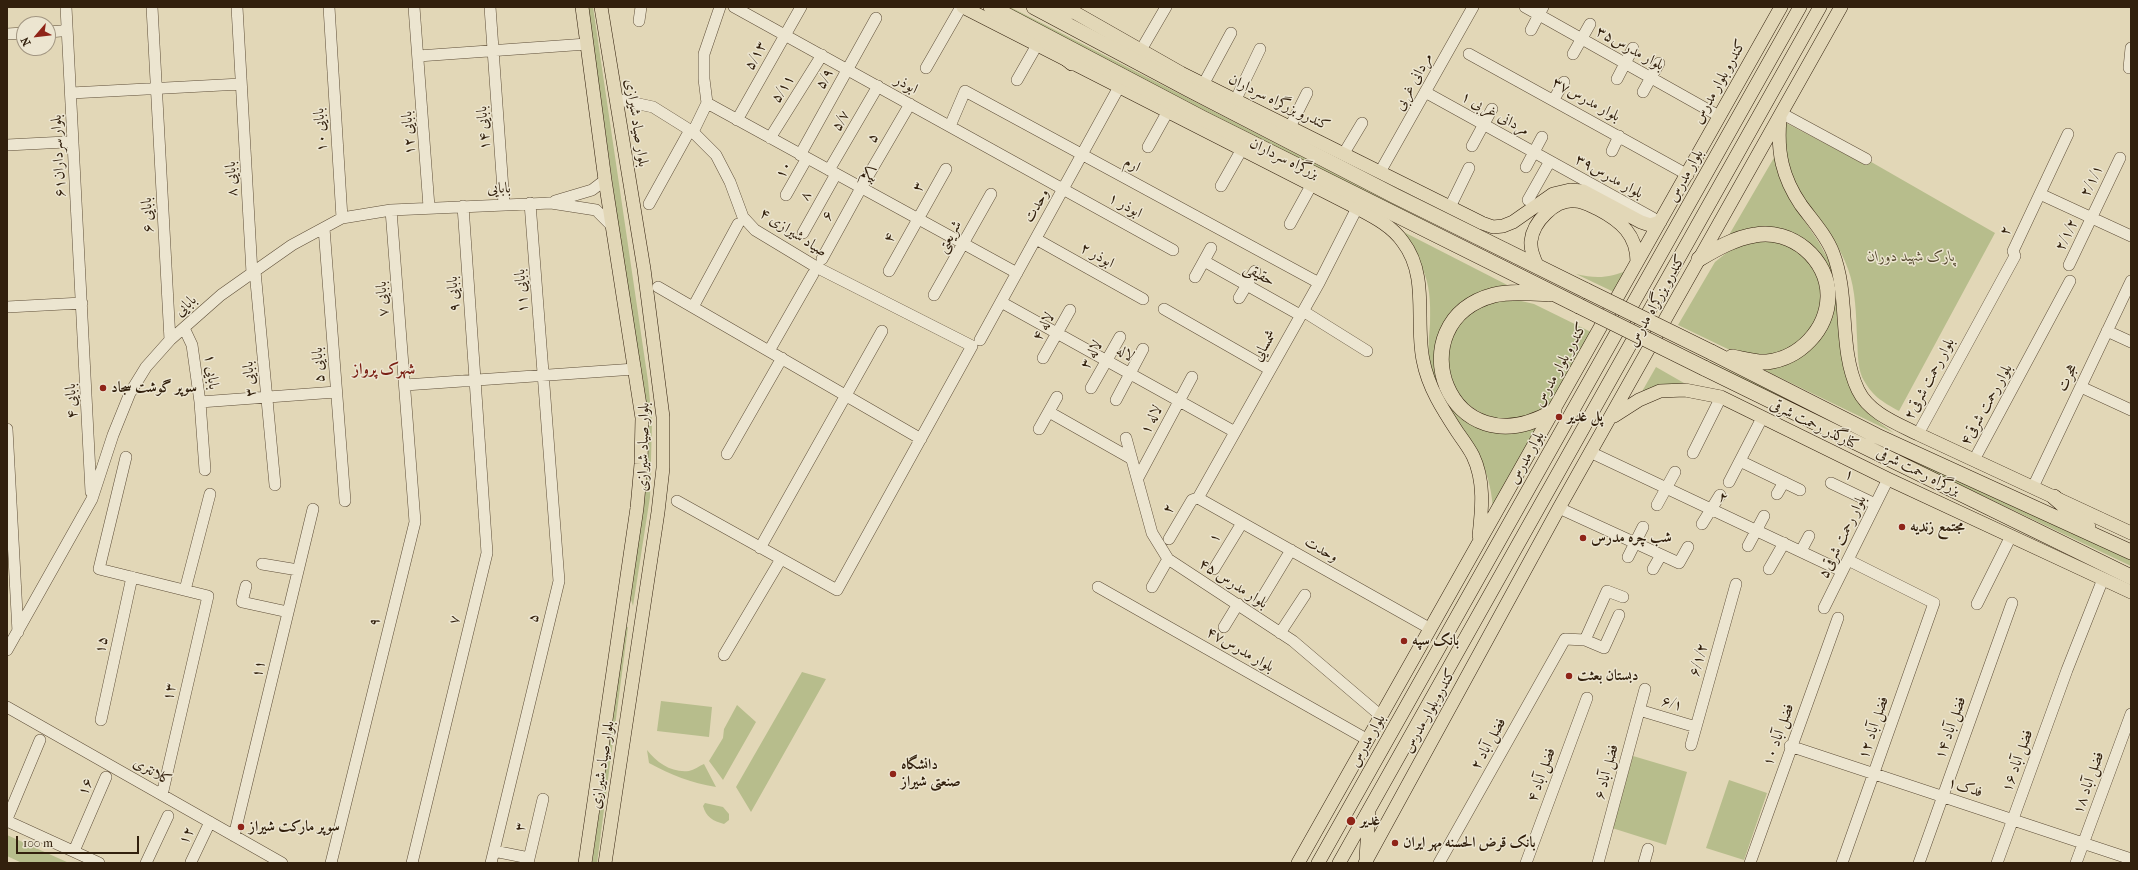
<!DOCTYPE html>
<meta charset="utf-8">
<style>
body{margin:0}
#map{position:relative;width:2138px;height:870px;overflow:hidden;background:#e2d7b7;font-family:"IM FELL French Canon",serif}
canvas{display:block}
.frame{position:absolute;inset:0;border:8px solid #32200d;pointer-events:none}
.north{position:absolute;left:16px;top:16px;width:40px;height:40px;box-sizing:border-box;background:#ece5d0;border:1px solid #a29682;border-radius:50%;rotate:242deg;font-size:11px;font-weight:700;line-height:16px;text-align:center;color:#32200d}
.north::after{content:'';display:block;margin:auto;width:14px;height:18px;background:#8f2418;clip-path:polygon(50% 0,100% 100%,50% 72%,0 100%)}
.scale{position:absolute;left:16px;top:836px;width:123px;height:18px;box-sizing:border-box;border:2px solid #32200d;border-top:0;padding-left:5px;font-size:12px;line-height:14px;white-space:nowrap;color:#32200d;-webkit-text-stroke:3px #ece5d0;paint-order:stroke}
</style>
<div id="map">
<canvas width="2138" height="870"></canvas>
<div class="frame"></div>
<div class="north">N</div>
<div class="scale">100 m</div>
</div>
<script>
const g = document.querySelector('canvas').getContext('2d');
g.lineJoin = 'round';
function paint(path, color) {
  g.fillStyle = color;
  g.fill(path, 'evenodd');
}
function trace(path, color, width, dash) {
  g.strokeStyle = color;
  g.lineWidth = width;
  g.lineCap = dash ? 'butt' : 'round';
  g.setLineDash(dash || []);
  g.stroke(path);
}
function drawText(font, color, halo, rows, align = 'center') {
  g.font = font + ' "IM FELL French Canon",Amiri,serif';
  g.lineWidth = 3;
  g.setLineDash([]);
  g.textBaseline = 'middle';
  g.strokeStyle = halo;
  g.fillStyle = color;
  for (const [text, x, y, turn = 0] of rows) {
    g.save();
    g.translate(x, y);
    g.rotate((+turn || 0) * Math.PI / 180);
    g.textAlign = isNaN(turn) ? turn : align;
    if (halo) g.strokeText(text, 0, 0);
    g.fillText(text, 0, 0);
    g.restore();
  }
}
const green = new Path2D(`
 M 588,7 L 593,7 L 648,381 L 652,422 L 650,497 L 633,606 L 629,593 L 646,463 L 620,237 Z
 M 999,7 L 1010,7 L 1065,35 L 1475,246 L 1472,248 Z
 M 1786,123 L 1864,164 L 1866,159 L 1995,233 L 1899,411 C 1881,401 1872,396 1862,377 C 1857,365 1858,350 1857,338 C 1856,315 1856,291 1848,269 C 1832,223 1790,196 1783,147 C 1782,140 1785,131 1786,123 Z
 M 1775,156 L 1782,184 L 1790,199 L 1818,241 L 1828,259 L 1836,281 L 1864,407 L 1880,423 L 1894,433 L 1756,366 L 1779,365 L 1831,306 L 1805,243 L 1729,235 Z
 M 1392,226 L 1517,290 L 1457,312 L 1439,377 L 1490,430 L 1515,433 L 1542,425 L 1493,510 C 1492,494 1489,478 1482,463 C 1465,431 1439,404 1431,367 C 1427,353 1429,338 1430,324 C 1432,277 1423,261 1392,226 Z
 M 1760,239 L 1788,244 L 1812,265 L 1820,283 L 1821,303 L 1817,321 L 1799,344 L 1766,357 L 1734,352 L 1678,325 L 1715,262 L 1735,246 Z
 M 1628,270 L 1616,293 L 1576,274 C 1596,279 1610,278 1628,270 Z
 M 1494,300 L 1517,300 L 1534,304 L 1595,334 L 1549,408 L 1526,419 L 1490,419 L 1461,400 L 1456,392 L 1447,363 L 1452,336 L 1465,317 Z
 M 1695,355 L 2131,559 L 2131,566 L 1693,358 Z
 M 1656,367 L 1691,387 C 1668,382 1661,386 1640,395 Z
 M 628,627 L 597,863 L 592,863 L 625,628 Z
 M 802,672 L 826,679 L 751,812 L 736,787 Z
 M 661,701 L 712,707 L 709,737 L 657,731 Z
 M 737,705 L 756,722 L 723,780 L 709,761 L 723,738 L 724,729 Z
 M 647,750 C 657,763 672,773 689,771 C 694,770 699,766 704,764 L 716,787 C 691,783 671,775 649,763 Z
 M 1633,756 L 1687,772 L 1666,845 L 1612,828 Z
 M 1729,780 L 1767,793 L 1744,860 L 1706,848 Z
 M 705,803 L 723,807 L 729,814 L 729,820 L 724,824 C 713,821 706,817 703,806 Z
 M 7,835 L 69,863 L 22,863 L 7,856 Z`);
const minor = new Path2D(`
 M 66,7 L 91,492
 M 152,7 L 170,340
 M 237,7 L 252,273
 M 329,7 L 342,218
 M 414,7 L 429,207
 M 490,7 L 504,204
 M 734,7 L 1173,250
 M 1525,7 L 1719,116
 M 639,21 L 641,7
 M 1531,30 L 1543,7
 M 48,32 L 61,31
 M 7,34 L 24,33
 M 1141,50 L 1166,7
 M 1469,54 L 1688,175
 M 1573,54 L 1590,24
 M 418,56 L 587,44
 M 926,68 L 961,7
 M 2129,68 L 2131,48
 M 1617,79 L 1633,48
 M 1017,80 L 1037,45
 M 1204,83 L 1231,33
 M 1425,92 L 1653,218
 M 1643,92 L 1659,63
 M 71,93 L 241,84
 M 616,99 L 653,107 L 693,132 L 716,155 L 730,182 L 743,217 L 755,230 L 818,268 L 972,346 L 837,590 L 677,501
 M 1236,99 L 1260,49
 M 1554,99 L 1564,82
 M 707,103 L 1017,273
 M 1781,113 L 1866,159
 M 737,120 L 801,7
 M 950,126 L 965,91 L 1319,283
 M 1290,127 L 1307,93
 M 693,132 L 707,103 L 704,79 L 704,54 L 720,7
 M 770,138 L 822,55
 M 7,145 L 66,142
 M 1472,146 L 1492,109
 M 1148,147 L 1168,111
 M 1612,151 L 1619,136
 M 1344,153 L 1362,123
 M 800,155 L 876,18
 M 1526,167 L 1542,137
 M 829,170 L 878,86
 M 1380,172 L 1473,7
 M 1221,186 L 1242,149
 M 2040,194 L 2131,236
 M 786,195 L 807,158
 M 1528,200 L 1550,161
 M 555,201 L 592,190 L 605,180
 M 649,204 L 690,130
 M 1450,207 L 1469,168
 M 1290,224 L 1312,184
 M 324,228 L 345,501
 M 803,233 L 836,174
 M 1036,239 L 1143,299
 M 822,259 L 861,188 L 910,104
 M 1204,261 L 1300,315
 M 2069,265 L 2120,158
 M 255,271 L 275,485
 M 889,271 L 946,169
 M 1195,277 L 1211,248
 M 658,287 L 921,439
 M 934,295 L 991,194
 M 1239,298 L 1255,271
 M 1001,302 L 1235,432
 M 7,307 L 82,303
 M 693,307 L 738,224
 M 1164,309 L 1269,369
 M 1303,311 L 1367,351
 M 184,328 L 192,345 L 200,402 L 205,470
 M 2107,331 L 2131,342
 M 980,340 L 1119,87
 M 769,351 L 813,274
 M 1043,358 L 1070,310
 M 405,385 L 635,369
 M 2081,387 L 2131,410
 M 1091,388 L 1120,337
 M 1116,400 L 1143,349
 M 200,402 L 336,392
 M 1049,412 L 1132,459
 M 7,429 L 18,632
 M 1039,429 L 1057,397
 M 1918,434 L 2015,256 L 2013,251 L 2068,134
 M 1126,438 L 1152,533 L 1168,559 L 1293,641 L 1381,716
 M 1590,452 L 1842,571
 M 1693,453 L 1721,397
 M 727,454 L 782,358
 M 126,457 L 99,569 L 208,596 L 162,795
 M 1974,460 L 2070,281
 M 1740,461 L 1800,490
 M 1138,478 L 1192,377
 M 1729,482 L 1762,418
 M 1831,483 L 1875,504
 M 2033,487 L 2131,281
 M 1777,494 L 1784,482
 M 1198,498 L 1319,283 L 1357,208
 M 1198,498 L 1429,628
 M 1657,505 L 1675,472
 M 1559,508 L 1679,563 L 1688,547
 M 1702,524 L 1720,495
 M 1169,539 L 1192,500 L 1198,498
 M 1748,546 L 1764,516
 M 760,548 L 882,331
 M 1801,551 L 1809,536
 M 1628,557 L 1643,527
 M 262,564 L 298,570
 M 1214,569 L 1242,523
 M 1653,569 L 1661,555
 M 1769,569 L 1784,543
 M 246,586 L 242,602 L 288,612
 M 1098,587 L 1368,740
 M 1152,587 L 1168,559
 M 185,590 L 210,494
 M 1262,598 L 1291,550
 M 1977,604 L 2011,536
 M 1824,608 L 1888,479
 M 1224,627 L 1238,604
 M 1280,633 L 1305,595
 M 1585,640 L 1607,591 L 1623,597
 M 7,650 L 92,499 L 113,435 L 130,393 L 146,367 L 170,340 L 221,295 L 255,271 L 292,245 L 342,218 L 391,210 L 551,203 L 596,210 L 612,226
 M 724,655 L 781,559
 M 7,707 L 282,863
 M 1639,710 L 1696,727
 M 101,720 L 132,577
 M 1691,745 L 1736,584
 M 1790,746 L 2131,859
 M 7,819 L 40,740
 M 7,821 L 99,863
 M 234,836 L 313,509
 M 74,851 L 106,777
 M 494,851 L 529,858
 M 191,862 L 210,822
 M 146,863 L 168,816
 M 331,863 L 415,522 L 391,210
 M 412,863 L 487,553 L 463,206
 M 491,863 L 559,581 L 530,203
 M 528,863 L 543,799
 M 1439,863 L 1565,639 L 1585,640 L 1604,648 L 1619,615
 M 1526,863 L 1587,698
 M 1598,863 L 1645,689
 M 1644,863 L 1648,849
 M 1750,863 L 1838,618
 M 1842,863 L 1934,603 L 1848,560
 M 1919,863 L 2012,603
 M 1997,863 L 2067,670 L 2103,579
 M 2076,863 L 2131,714`);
const major = new Path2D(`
 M 582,7 L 605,180 L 642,418 L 641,464 L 637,508 L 585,863
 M 601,7 L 644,269 L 663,417 L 663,468 L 658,512 L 605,863
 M 963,7 L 1357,208 C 1374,217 1392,226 1403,242 C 1429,276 1415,321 1423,360 C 1428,387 1443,410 1458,433 C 1463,440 1469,448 1473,456 C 1485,481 1482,509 1479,536
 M 1065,7 L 1181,73 L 1482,223 L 1493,227 L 1503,226 L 1513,222 L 1553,194 L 1570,190 L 1583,191 L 1641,222 L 1650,225 L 1660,222
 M 1780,119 C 1777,152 1782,177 1801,205 C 1812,220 1826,235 1833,253 C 1850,297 1838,348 1858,390 C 1869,413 1896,423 1918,434 L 2131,533
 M 1538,267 C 1534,259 1530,250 1531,241 C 1533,222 1555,199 1575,201 C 1583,201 1591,206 1598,209 C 1621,221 1637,235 1637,262
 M 1614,416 L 1639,400 L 1660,391 L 1685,390 L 1721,397 L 1888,479 L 2131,592
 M 1366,858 L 1369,813
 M 1298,863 C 1459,577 1620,293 1781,7
 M 1318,863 L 1800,7
 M 1339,863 L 1820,7
 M 1365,863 L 1559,508 L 1841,7`);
const highway = new Path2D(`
 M 991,7 L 1202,118 L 1579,306
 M 1034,7 L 1188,89 L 1395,196 L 1587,291
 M 1043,8 L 1072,11
 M 1048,43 L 1072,63
 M 1699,259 C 1716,249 1735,238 1755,235 C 1791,228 1829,259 1828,297 C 1827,330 1800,358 1767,362 C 1755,363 1743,359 1732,357
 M 1549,294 C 1532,293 1511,291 1494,295 C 1395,321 1447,474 1554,411
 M 1711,352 L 1877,436 L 2131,552
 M 1704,368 L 2131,577
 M 2054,497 L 2088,527`);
const highwayBridge = new Path2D(`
 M 1587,291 L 1711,352
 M 1579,306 L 1704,368`);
const markers = [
 [103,388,4,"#8f2418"],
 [1559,417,4,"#8f2418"],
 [1902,527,4,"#8f2418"],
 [1583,538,4,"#8f2418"],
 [1404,641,4,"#8f2418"],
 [1569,676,4,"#8f2418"],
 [893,774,4,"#8f2418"],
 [1351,821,5,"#8f2418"],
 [241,827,4,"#8f2418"],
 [1395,843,4,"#8f2418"]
];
const streetNames = [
 ["بلوار مدرس۳۵",1630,49,29],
 ["۵/۱۳",756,56,-61],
 ["۵/۹",825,79,-61],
 ["مردانی غربی",1414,82,-61],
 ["کندرو بلوار مدرس",1720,82,-61],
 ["ابوذر",906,85,29],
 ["۵/۱۱",783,89,-58],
 ["بلوار مدرس۳۷",1586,100,29],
 ["کندرو بزرگراه سرداران",1279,103,26],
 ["مردانی غربی ۱",1495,114,29],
 ["۵/۷",841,121,-60],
 ["بلوار صیاد شیرازی",636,123,81],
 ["بابایی ۱۴",484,128,-94],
 ["بابایی ۱۰",321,130,-94],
 ["بابایی ۱۲",409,133,-94],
 ["۵",873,138,-59],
 ["بلوار سرداران۶۱",59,156,-93],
 ["بزرگراه سرداران",1284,159,26],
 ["ارم",1132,165,29],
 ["۱۰",784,170,-61],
 ["بیکم",869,175,29],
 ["بلوار مدرس",1686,176,-61],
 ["بلوار مدرس۳۹",1609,177,29],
 ["بابایی ۸",232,179,-93],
 ["۲/۱/۱",2092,181,-64],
 ["۳",919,187,-61],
 ["بابایی",499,189,-2],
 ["۸",806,196,-61],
 ["وحدت",1037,206,-61],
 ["ابوذر ۱",1125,206,29],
 ["بابایی ۶",148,215,-93],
 ["۶",828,216,-62],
 ["۲",2006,231,-65],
 ["صیاد شیرازی ۴",793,233,33],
 ["۲/۱/۲",2067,235,-64],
 ["شریعتی",950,237,-61],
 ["۴",890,238,-61],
 ["ابوذر ۲",1097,256,29],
 ["حقیقی",1259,275,29],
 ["بابایی ۱۱",522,291,-94],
 ["بابایی ۹",454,294,-94],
 ["بابایی ۷",383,299,-94],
 ["کندرو بزرگراه مدرس",1657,301,-61],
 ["بابایی",186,306,-42],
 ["لاله ۴",1044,327,-61],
 ["شمسایی",1265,346,-60],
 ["لاله",1125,354,29],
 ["لاله ۳",1092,355,-61],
 ["بابایی ۵",319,365,-94],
 ["کندرو بلوار مدرس",1561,365,-61],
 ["بابایی ۱",211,372,83],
 ["هجرت",2068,378,-65],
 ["بابایی ۳",250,379,-95],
 ["بلوار رحمت شرقی۲",1930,379,-62],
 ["بابایی ۴",72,401,-93],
 ["بلوار رحمت شرقی۴",1987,405,-61],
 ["لاله ۱",1152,420,-62],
 ["کنارگذر رحمت شرقی",1814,425,26],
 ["بلوار صیاد شیرازی",644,447,-89],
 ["بلوار مدرس",1527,458,-61],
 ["بزرگراه رحمت شرقی",1918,472,26],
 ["۱",1849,475,26],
 ["۲",1723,498,25],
 ["۲",1169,509,-60],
 ["۵بلوار رحمت شرقی",1843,537,-64],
 ["۱",1215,538,-59],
 ["وحدت",1321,550,29],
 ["۴۵ بلوار مدرس",1233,584,33],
 ["۵",534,618,-76],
 ["۷",455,620,-76],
 ["۹",375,622,-76],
 ["۱۵",102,645,-78],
 ["بلوار مدرس۴۷",1240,650,30],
 ["۶/۱/۲",1699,660,-74],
 ["۱۱",259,669,-76],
 ["۱۳",170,692,-77],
 ["۶/۱",1672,704,16],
 ["کندرو بلوار مدرس",1430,711,-61],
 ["فضل آباد ۱۲",1874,728,-71],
 ["فضل آباد ۱۴",1951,728,-70],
 ["فضل آباد ۱۰",1779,735,-70],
 ["بلوار مدرس",1368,741,-61],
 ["فضل آباد ۲",1489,744,-61],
 ["فضل آباد ۱۶",2018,761,-70],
 ["بلوار صیاد شیرازی",603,765,-81],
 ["کلانتری",152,772,30],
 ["فضل آباد ۶",1607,772,-75],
 ["فضل آباد ۴",1542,775,-70],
 ["فضل آباد ۱۸",2089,783,-70],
 ["۱۶",86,787,-67],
 ["فدک۱",1965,788,18],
 ["۳",521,827,-76],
 ["۱۲",187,836,-64]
];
const parkNames = [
 ["پارک شهید دوران",1911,257]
];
const poiNames = [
 ["سوپر گوشت سجاد",111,388],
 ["پل غدیر",1567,417],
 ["مجتمع زندیه",1910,527],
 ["شب چره مدرس",1591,538],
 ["بانک سپه",1412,641],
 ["دبستان بعثت",1577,676],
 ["دانشگاه",901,765],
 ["صنعتی شیراز",901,782],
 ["غدیر",1360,821],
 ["سوپر مارکت شیراز",249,827],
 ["بانک قرض الحسنه مهر ایران",1403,843]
];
const neighbourhoodNames = [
 ["شهرک پرواز",384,370]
];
paint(green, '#b7bd8c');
trace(minor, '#5e4e38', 12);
trace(major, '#32200d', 14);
trace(highway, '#32200d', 16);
trace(minor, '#ece5d0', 11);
trace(major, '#e2d7b7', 13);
trace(highway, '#e2d7b7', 15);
trace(highwayBridge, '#32200d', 16, []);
trace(highwayBridge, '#e2d7b7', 15);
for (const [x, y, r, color] of markers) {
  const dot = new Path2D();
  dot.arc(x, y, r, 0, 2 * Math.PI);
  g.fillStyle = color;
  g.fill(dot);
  trace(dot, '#ece5d0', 1.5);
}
drawText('15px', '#32200d', '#ece5d0', streetNames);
drawText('italic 15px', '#53472d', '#ece5d0', parkNames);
drawText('bold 15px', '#32200d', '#ece5d0', poiNames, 'left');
drawText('bold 16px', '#7a1f14', '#ece5d0', neighbourhoodNames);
</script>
